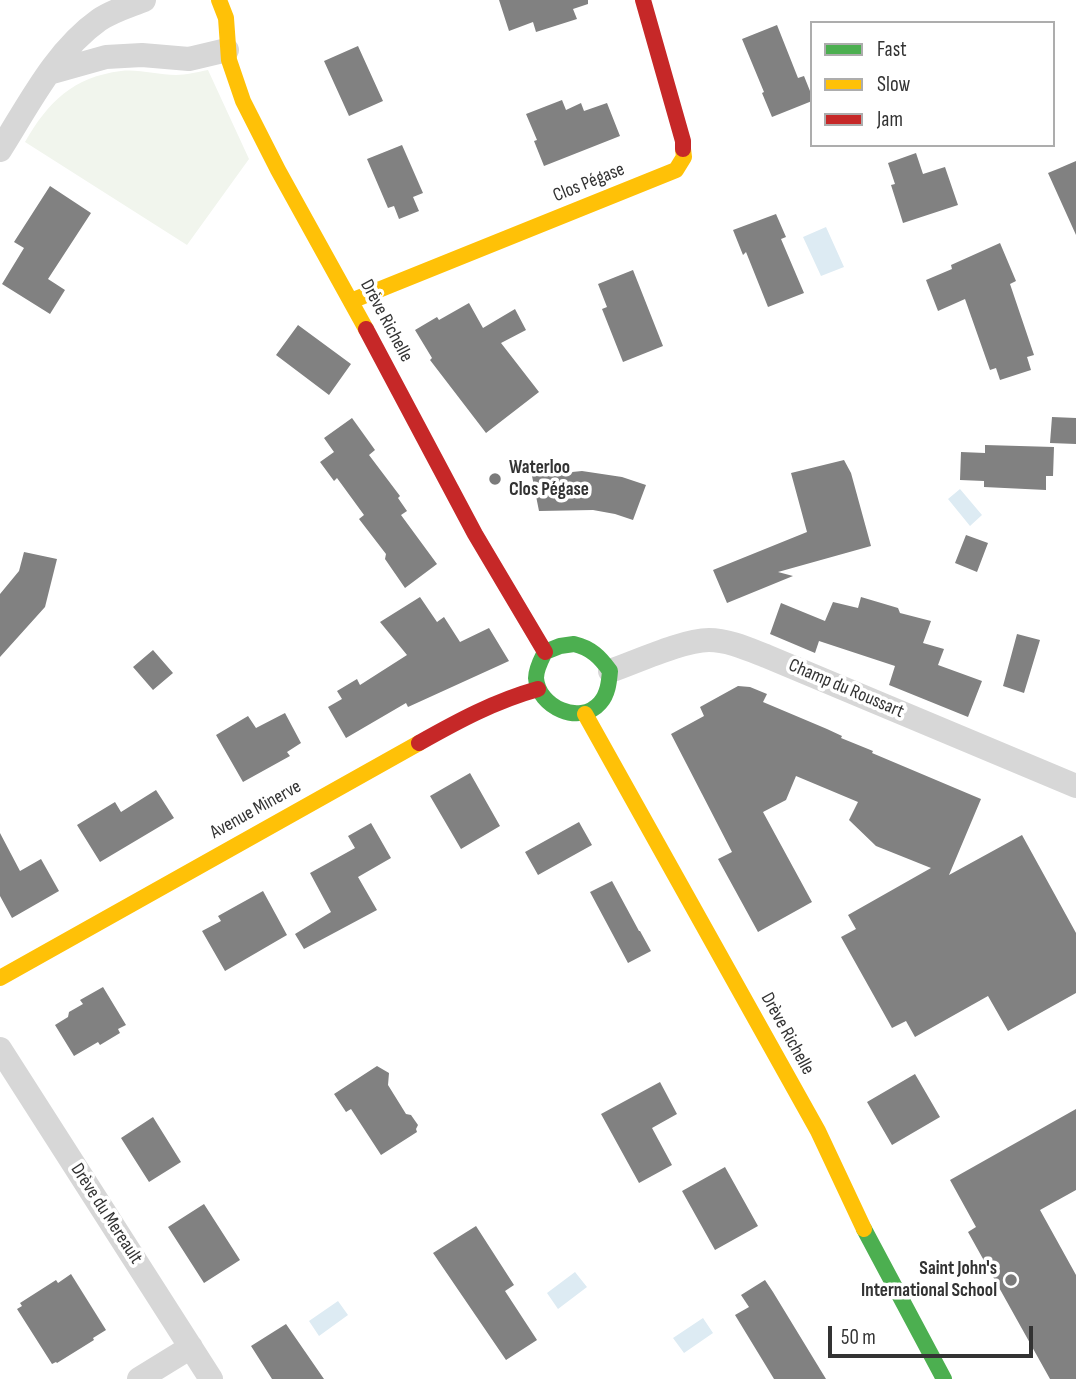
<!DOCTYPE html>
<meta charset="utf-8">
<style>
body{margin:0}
#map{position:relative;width:1076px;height:1379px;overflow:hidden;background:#fff;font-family:"Sofia Sans Condensed",sans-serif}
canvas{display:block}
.legend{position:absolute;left:810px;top:21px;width:245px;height:126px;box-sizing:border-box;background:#fff;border:2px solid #adadad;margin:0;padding:9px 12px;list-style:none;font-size:21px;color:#333}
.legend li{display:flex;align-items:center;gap:14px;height:35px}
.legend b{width:35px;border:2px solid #adadad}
.scale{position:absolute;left:828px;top:1326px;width:205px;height:32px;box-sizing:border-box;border:4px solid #333;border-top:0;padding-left:9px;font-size:21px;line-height:24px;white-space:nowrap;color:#333;-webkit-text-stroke:5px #fff;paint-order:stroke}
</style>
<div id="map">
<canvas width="1076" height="1379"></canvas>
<ul class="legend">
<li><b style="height:9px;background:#4caf50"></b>Fast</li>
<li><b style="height:9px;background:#ffc107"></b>Slow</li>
<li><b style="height:9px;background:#c62828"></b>Jam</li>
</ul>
<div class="scale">50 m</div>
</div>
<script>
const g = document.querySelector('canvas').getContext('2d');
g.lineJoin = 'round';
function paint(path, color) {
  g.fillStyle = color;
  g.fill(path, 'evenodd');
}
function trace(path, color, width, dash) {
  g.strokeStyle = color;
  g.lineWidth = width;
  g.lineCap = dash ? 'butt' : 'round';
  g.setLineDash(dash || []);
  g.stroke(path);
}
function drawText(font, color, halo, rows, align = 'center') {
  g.font = font + ' "Sofia Sans Condensed",sans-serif';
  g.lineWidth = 7;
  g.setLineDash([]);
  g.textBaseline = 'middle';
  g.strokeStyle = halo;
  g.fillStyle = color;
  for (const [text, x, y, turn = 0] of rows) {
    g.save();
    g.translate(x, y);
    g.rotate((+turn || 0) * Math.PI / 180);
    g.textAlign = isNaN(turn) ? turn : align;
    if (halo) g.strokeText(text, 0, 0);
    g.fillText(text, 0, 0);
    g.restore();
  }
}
const green = new Path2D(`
 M 208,70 L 249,159 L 187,245 L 25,142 C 48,102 73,77 121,71 C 139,69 158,75 176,75 C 186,75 197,72 208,70 Z`);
const water = new Path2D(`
 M 826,227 L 844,267 L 821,276 L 803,237 Z
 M 960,489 L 982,515 L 970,526 L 948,499 Z
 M 575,1272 L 587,1287 L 558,1309 L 547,1293 Z
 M 338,1301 L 348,1315 L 319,1336 L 309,1321 Z
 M 703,1318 L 713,1333 L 684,1353 L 673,1338 Z`);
const building = new Path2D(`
 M 499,0 L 588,0 L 588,4 L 573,9 L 577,19 L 536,32 L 533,22 L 509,31 Z
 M 777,25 L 798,78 L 804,76 L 812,96 L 812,101 L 772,117 L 762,93 L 764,92 L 742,39 Z
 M 358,46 L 383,101 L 349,116 L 324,61 Z
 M 562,100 L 566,110 L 581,103 L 584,111 L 607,103 L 620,136 L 544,166 L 534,141 L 537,140 L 526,114 Z
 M 402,145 L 423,193 L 413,197 L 419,211 L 399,219 L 394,206 L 388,208 L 367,159 Z
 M 916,153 L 923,174 L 945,167 L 958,205 L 903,223 L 891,185 L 895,184 L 888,163 Z
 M 1076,161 L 1076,235 L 1048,173 Z
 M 50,186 L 91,213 L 48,279 L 65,290 L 50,314 L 2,284 L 24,248 L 14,242 Z
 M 776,214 L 786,237 L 781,239 L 804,293 L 768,307 L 746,252 L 743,255 L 733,230 Z
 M 1000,243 L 1016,281 L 1010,284 L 1034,355 L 1027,357 L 1031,370 L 1000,380 L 996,368 L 990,370 L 965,299 L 938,311 L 926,280 L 952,269 L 951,265 Z
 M 633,270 L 663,346 L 623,362 L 602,309 L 607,307 L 598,284 Z
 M 469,303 L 483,328 L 515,309 L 526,330 L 501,343 L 539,392 L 486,433 L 430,360 L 432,358 L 415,330 L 437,317 L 439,320 Z
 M 298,325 L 351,364 L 329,395 L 276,355 Z
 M 1052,417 L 1076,418 L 1076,444 L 1050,443 Z
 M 352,418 L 375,450 L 369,455 L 400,496 L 398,498 L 407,511 L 401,515 L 437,564 L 405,588 L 385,559 L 386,554 L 359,519 L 364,515 L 337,478 L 334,481 L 320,462 L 334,452 L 324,438 Z
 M 985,445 L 1054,447 L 1053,476 L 1046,476 L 1046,490 L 984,487 L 984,481 L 960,480 L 961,452 L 985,453 Z
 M 844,460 L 851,473 L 871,546 L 778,572 L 793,576 L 727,603 L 713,570 L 807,532 L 791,473 Z
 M 582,471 L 622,477 L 646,485 L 633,520 L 615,514 L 593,510 L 539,511 L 532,476 Z
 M 966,535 L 988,543 L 977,572 L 955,563 Z
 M 24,552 L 57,559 L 45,607 L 0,657 L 0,594 L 19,571 Z
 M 420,597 L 437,622 L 444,617 L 460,642 L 489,628 L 509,661 L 408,707 L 406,703 L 346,738 L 328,707 L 342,699 L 337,691 L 357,679 L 360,685 L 407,655 L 380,622 Z
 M 861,597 L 898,608 L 900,613 L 931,621 L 923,643 L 944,649 L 938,665 L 982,681 L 968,717 L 889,685 L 895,666 L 819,641 L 815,653 L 770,634 L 781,603 L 825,621 L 833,602 L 858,608 Z
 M 1017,634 L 1040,640 L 1024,693 L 1003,686 Z
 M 153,650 L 173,673 L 153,690 L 133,667 Z
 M 738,686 L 750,687 L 767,694 L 763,702 L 827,729 L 842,736 L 841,738 L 873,751 L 872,753 L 981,799 L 949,875 L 1022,835 L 1076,933 L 1076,993 L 1008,1031 L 988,996 L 915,1037 L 906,1021 L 892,1028 L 841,937 L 856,929 L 848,915 L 931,868 L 876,846 L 849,820 L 858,802 L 796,776 L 786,800 L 763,812 L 812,902 L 758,932 L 718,859 L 732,852 L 671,734 L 704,716 L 700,707 Z
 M 285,713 L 301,743 L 287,752 L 290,756 L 243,782 L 216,735 L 248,716 L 256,728 Z
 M 470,773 L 500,826 L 461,849 L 430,796 Z
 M 156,790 L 174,818 L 100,862 L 77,825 L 115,802 L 121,812 Z
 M 579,822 L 592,845 L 538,875 L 525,852 Z
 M 371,823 L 391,858 L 358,877 L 377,910 L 304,949 L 295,934 L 331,912 L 310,873 L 355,848 L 348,836 Z
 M 0,833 L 20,871 L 41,859 L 59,891 L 12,918 L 0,896 Z
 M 612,881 L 639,931 L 640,931 L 651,951 L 628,963 L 590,892 Z
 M 263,891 L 287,935 L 225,971 L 202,931 L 221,921 L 218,916 Z
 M 103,987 L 126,1025 L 118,1029 L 120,1033 L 100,1045 L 98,1042 L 74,1056 L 55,1025 L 68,1017 L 69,1012 L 83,1004 L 80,1000 Z
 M 377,1066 L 389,1073 L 388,1085 L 406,1114 L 411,1115 L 418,1125 L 416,1129 L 417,1132 L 381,1155 L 351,1109 L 346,1112 L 334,1094 Z
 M 915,1074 L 940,1117 L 892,1145 L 867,1102 Z
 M 660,1082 L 677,1114 L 652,1128 L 672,1165 L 639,1183 L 601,1114 Z
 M 1076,1109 L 1076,1190 L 1040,1210 L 1076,1275 L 1076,1379 L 1050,1379 L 968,1232 L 976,1227 L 950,1180 Z
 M 153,1117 L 181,1162 L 149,1182 L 121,1138 Z
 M 725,1167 L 758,1226 L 715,1250 L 682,1191 Z
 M 204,1204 L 240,1260 L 204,1283 L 168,1227 Z
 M 476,1226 L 514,1285 L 505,1291 L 537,1340 L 506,1360 L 433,1253 Z
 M 71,1274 L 106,1330 L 93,1338 L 94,1340 L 57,1363 L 56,1362 L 52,1364 L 17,1309 L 22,1306 L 20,1303 L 56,1280 L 58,1283 Z
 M 765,1280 L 773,1292 L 826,1379 L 774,1379 L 735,1315 L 749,1307 L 741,1295 Z
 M 286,1324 L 324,1379 L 272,1379 L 251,1346 Z`);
const street = new Path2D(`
 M 49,73 L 106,57 L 142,55 L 189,59 L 227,50
 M 0,150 C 28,106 55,51 99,20 C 112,11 129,6 144,0
 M 610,671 C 636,662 683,640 709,640 C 728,640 748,649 766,656 L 1076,786
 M 0,1049 L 211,1379
 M 139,1379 L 191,1347`);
const fast = new Path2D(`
 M 574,644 C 591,648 600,657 610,671 C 609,682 608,694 600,703 C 580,726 538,707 536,678 C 536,669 541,660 545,652 L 560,646 Z
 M 864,1229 L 944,1379`);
const slow = new Path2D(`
 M 219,0 L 226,18 L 229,60 L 243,101 L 278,170 L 366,329
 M 351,301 L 676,170 L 684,157 L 683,149
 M 585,714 L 818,1131 L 864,1229
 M 0,978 L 419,743`);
const jam = new Path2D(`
 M 643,0 L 683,141 L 683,149
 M 366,329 L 475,534 L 545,652
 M 419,743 C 458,721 495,701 538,689`);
const markers = [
 [495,479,7,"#7a7a7a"],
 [1011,1280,7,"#7a7a7a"]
];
const streetNames = [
 ["Clos Pégase",589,183,-22],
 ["Drève Richelle",386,321,62],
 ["Champ du Roussart",846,689,23],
 ["Avenue Minerve",256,810,-29],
 ["Drève Richelle",787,1034,61],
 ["Drève du Mereault",106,1214,57]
];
const poiNames = [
 ["Waterloo",509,468],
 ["Clos Pégase",509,490],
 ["Saint John's",997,1269,"right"],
 ["International School",997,1291,"right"]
];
paint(green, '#f1f5ed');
paint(water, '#ddebf3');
paint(building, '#818181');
trace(street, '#d7d7d7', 24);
trace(fast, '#4caf50', 16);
trace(slow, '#ffc107', 16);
trace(jam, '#c62828', 16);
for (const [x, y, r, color] of markers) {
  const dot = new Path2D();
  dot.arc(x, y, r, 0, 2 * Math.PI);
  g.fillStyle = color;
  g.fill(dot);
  trace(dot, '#fff', 2.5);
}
drawText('19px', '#333', '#fff', streetNames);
drawText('bold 19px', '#333', '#fff', poiNames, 'left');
</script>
